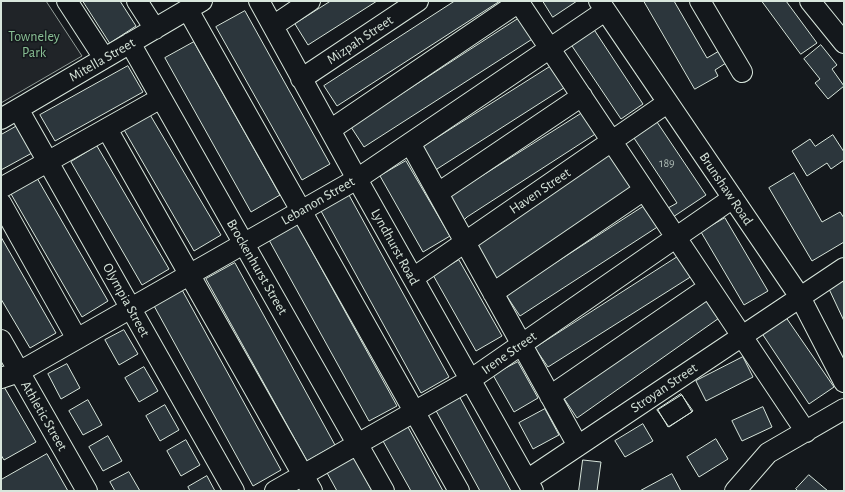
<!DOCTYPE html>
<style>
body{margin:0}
#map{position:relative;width:845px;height:492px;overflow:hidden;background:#14181c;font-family:"Alegreya Sans",sans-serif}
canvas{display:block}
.frame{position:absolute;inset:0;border:2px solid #d8e6dc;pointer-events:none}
</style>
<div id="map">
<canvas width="845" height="492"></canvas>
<div class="frame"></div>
</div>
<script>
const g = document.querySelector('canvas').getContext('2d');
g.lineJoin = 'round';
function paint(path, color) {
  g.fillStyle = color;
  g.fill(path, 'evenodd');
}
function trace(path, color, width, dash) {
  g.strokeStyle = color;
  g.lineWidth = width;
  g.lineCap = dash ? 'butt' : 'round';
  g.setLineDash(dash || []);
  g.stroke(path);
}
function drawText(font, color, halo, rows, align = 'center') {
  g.font = font + ' "Alegreya Sans",sans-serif';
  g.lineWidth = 3;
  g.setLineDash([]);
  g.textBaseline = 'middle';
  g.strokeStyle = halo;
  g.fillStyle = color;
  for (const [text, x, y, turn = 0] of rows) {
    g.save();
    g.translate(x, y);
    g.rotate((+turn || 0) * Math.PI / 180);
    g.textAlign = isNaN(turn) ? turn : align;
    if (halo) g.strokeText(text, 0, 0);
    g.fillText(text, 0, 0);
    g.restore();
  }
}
const green = new Path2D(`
 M 1,1 L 46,1 L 82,56 L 1,103 Z`);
const building = new Path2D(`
 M 83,1 L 120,1 L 136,26 L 110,43 Z
 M 331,1 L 377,1 L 308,45 L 295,24 Z
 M 455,1 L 500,1 L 337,106 L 324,86 Z
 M 543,1 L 577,1 L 553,17 Z
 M 644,1 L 674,1 L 707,58 L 719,51 L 726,63 L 715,70 L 718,76 L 695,89 Z
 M 762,1 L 786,1 L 817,43 L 801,54 Z
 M 245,11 L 330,164 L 302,180 L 216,27 Z
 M 524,15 L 537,36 L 364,147 L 351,127 Z
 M 593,28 L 643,104 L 621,119 L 570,43 Z
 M 194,42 L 280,195 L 251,212 L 165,58 Z
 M 821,45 L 837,65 L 832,69 L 844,86 L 828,99 L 815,83 L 820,79 L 804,59 Z
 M 556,63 L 570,84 L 437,169 L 434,173 L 418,150 Z
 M 128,66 L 143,92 L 55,141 L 40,115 Z
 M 587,110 L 600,131 L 467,217 L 464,220 L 449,197 Z
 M 149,113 L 221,235 L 194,251 L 123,128 Z
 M 657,122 L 706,195 L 673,217 L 668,208 L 677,203 L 634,138 Z
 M 17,126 L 32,153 L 1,170 L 1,135 Z
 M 833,135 L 844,152 L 844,160 L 831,169 L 827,163 L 807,176 L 792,151 L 810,139 L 815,146 Z
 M 97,146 L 169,269 L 142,285 L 71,162 Z
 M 611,153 L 632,187 L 497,281 L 476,243 Z
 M 406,161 L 450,236 L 423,252 L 380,176 Z
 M 794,173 L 822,222 L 840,212 L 844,218 L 844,242 L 812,261 L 769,188 Z
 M 37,178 L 108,301 L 82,317 L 11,194 Z
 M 349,195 L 449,377 L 421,393 L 321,211 Z
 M 649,203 L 662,224 L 520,316 L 506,295 Z
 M 725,218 L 768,291 L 744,305 L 701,232 Z
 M 297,224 L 397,406 L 369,421 L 269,240 Z
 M 1,237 L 56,333 L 30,348 L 1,299 Z
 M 679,256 L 692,276 L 548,367 L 535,348 Z
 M 459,260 L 502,336 L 476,351 L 433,275 Z
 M 235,263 L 335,445 L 307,461 L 206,279 Z
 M 844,278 L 844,321 L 829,289 Z
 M 181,288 L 281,470 L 253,486 L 153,304 Z
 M 708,295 L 722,316 L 577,418 L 563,397 Z
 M 783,313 L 834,387 L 809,404 L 759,329 Z
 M 124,330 L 138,354 L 119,365 L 105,340 Z
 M 743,357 L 753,377 L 706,401 L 696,381 Z
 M 518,362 L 538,398 L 514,412 L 493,375 Z
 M 67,364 L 80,388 L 61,399 L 48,374 Z
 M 144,367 L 158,391 L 139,402 L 125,378 Z
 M 3,385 L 36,442 L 4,460 L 1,455 L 1,387 Z
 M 458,394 L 511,491 L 480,491 L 434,407 Z
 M 681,394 L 693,411 L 669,427 L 657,410 Z
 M 682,395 L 692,412 L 668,427 L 658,410 Z
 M 88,400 L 102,425 L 83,435 L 69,411 Z
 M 165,405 L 179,430 L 160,441 L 146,416 Z
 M 763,407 L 772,427 L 742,441 L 732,421 Z
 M 545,409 L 559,435 L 533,449 L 519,423 Z
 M 643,424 L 653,441 L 625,457 L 615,441 Z
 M 408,427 L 443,491 L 411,491 L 383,441 Z
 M 108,436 L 122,461 L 103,471 L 89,447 Z
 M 716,439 L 728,459 L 699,477 L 687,457 Z
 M 186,440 L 200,465 L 181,476 L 167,451 Z
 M 47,454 L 68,491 L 1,491 L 1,480 Z
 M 353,456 L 372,491 L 337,491 L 326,471 Z
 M 583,460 L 601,462 L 597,491 L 579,491 Z
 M 129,472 L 140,491 L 115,491 L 110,482 Z
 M 672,474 L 681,491 L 640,491 Z
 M 809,475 L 828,491 L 798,491 L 796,489 Z
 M 207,476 L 215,491 L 190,491 L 188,487 Z`);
const minor = new Path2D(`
 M 67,1 L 104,58
 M 137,1 L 155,29
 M 259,1 L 357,179 L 533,491
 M 518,1 L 806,432
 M 599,1 L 800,297 L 844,382
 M 700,1 L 742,72
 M 810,1 L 844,43
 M 188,10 L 459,491
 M 273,26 L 310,1
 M 130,43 L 384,491
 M 301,79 L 418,1
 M 18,109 L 234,491
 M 1,119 L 202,1
 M 107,129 L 312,491
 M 330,130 L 519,2
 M 410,143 L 578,446
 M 1,188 L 161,98
 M 438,193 L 582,96
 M 1,203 L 77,339
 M 413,278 L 667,103
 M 493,293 L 644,190
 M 1,340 L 87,491
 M 1,378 L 19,372 L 357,179 L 605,11
 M 550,396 L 709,287
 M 527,480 L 844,268
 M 275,491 L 470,380 L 733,198
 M 735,491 L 768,453 L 844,409`);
const numberNames = [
 ["189",667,163]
];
const parkNames = [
 ["Towneley",34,37],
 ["Park",34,53]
];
const streetNames = [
 ["Mizpah Street",360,40,-34],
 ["Mitella Street",102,60,-30],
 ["Brunshaw Road",726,189,56],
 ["Haven Street",540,191,-34],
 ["Lebanon Street",318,201,-30],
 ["Lyndhurst Road",395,247,61],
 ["Brockenhurst Street",257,267,60],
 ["Olympia Street",126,300,61],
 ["Irene Street",509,353,-35],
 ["Stroyan Street",664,388,-34],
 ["Athletic Street",44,416,60]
];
paint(green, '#202428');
trace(green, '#939e99', 1);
paint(building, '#2c363c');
trace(building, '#d8e6dc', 1);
trace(minor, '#d8e6dc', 22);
trace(minor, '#14181c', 20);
drawText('12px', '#adbab4', null, numberNames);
drawText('14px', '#8ac095', '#14181c', parkNames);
drawText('14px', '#d8e6dc', '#14181c', streetNames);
</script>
